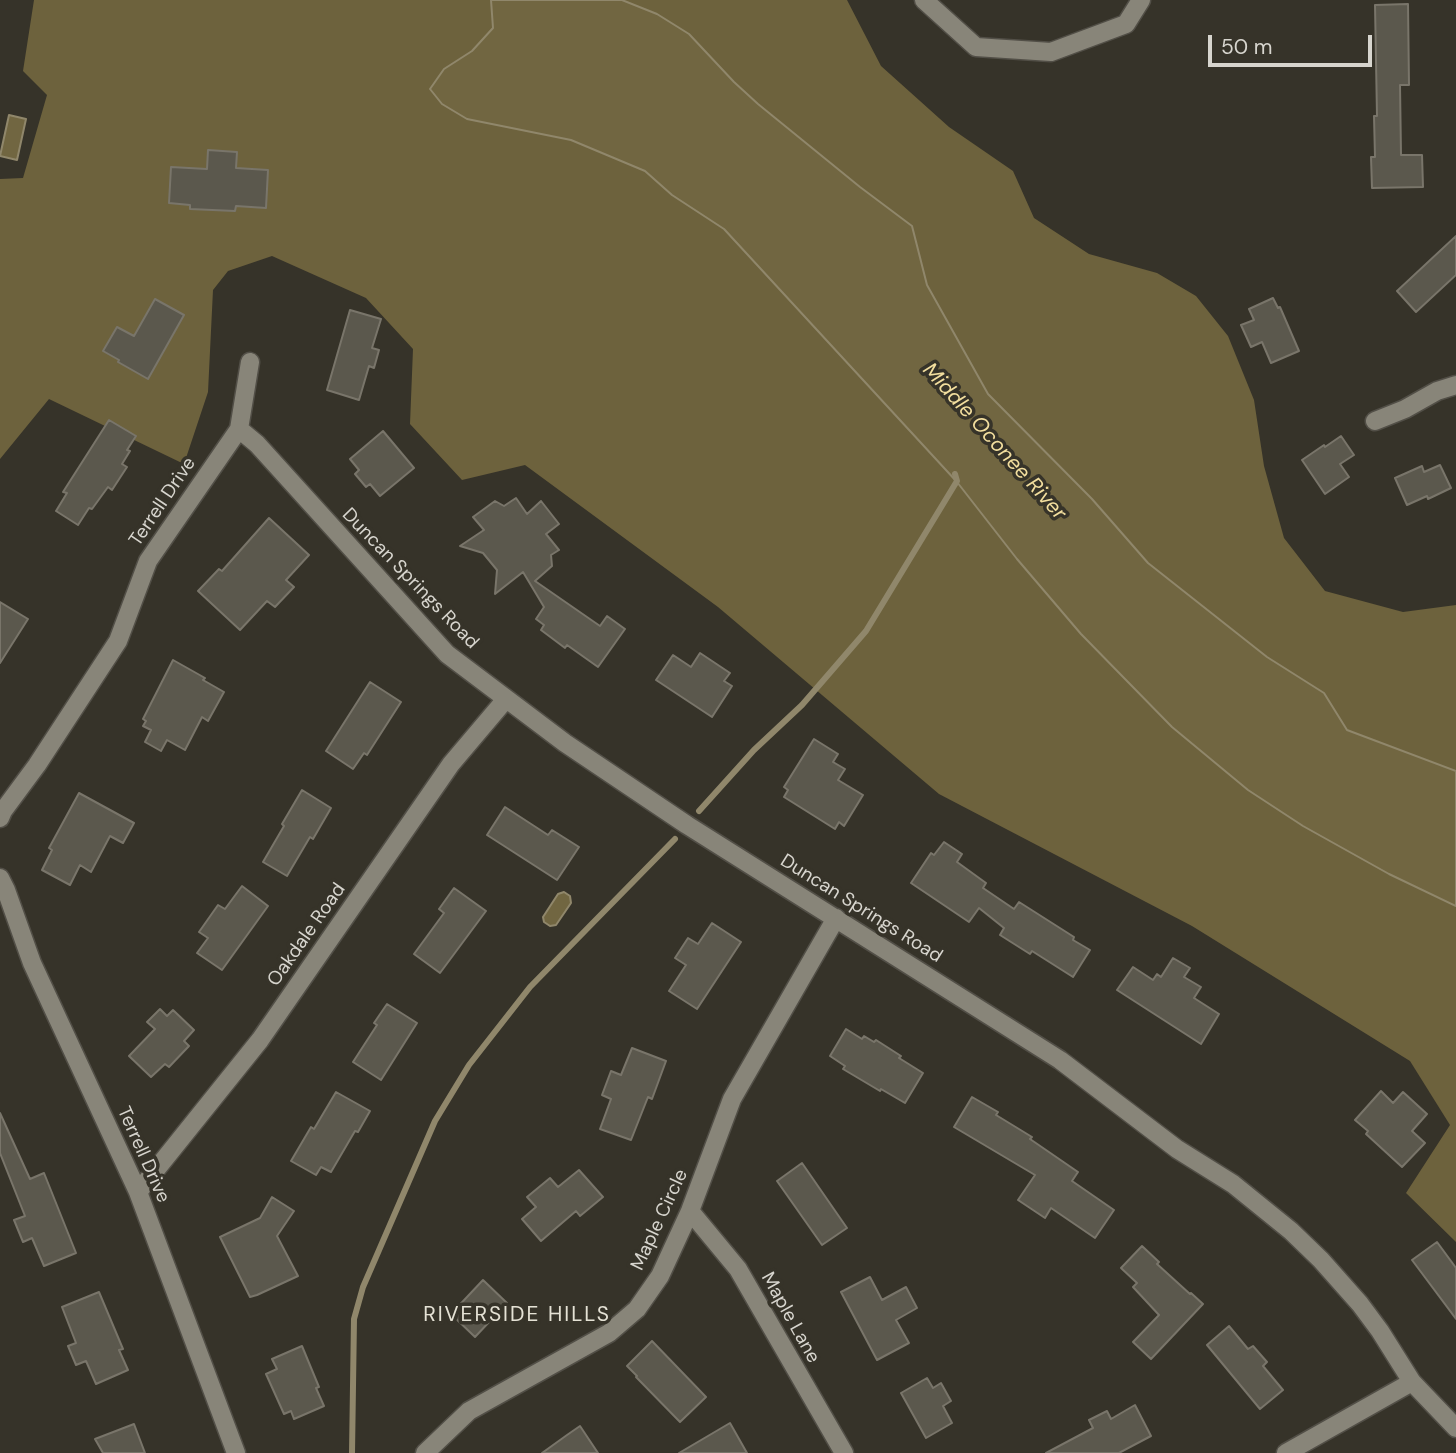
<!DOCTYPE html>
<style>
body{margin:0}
#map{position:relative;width:1456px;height:1453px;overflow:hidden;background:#363329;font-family:"DM Sans",sans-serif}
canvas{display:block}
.scale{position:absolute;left:1208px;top:35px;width:164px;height:32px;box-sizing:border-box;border:4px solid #d7d5ce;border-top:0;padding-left:9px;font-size:21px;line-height:24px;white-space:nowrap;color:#d7d5ce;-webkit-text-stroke:5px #363329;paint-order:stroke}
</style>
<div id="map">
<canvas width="1456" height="1453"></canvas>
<div class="scale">50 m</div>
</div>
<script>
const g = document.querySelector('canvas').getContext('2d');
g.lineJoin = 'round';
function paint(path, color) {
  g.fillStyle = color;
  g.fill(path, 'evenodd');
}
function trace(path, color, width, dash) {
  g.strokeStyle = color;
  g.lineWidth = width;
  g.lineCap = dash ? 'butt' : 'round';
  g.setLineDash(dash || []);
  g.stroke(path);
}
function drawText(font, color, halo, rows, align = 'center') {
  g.font = font + ' "DM Sans",sans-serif';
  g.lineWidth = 7;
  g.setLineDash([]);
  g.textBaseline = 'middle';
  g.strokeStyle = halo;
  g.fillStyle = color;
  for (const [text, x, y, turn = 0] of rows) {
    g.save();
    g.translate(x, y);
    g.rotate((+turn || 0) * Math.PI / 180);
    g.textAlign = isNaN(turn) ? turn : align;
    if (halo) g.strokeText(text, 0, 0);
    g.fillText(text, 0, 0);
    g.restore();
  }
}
const forest = new Path2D(`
 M 34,0 L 491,0 L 493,28 L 472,51 L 444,69 L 467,119 L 571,140 L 645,171 L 672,195 L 724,229 L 957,482 L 1017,559 L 1081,634 L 1172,727 L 1389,874 L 1456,906 L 1456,1242 L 1406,1193 L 1450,1125 L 1410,1061 L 1192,926 L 939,794 L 718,607 L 525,465 L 462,480 L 410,424 L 413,349 L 366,298 L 272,256 L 228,271 L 213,290 L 208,392 L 184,464 L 49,399 L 0,459 L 0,179 L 23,178 L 47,95 L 23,71 Z
 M 622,0 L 847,0 L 881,66 L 949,127 L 1013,171 L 1034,218 L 1089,254 L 1157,273 L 1196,296 L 1228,336 L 1254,400 L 1264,466 L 1284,538 L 1325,591 L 1403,612 L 1456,605 L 1456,771 L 1347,730 L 1324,693 L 1267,657 L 1148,563 L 1092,499 L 988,394 L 927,285 L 912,226 L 860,187 L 758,104 L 734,82 L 689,34 Z`);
const water = new Path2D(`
 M 491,0 L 622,0 L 657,14 L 689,34 L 734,82 L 758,104 L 860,187 L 912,226 L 927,285 L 988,394 L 1092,499 L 1148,563 L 1267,657 L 1324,693 L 1347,730 L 1456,771 L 1456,906 L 1389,874 L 1303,826 L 1248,790 L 1172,727 L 1081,634 L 1017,559 L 957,482 L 724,229 L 672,195 L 645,171 L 571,140 L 467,119 L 442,104 L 430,89 L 444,69 L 472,51 L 493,28 Z
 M 9,115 L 26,119 L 17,160 L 0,156 Z
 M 564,892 L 570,896 L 571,903 L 556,925 L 550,926 L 544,922 L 543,917 L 558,894 Z`);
const stream = new Path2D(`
 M 699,811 L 754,750 L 802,705 L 866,631 L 957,481 L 955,474
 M 352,1453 L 354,1319 L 363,1287 L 435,1121 L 469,1065 L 530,987 L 675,839`);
const building = new Path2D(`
 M 1408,4 L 1409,85 L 1400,85 L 1401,155 L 1422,155 L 1423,187 L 1372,188 L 1371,157 L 1375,157 L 1374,116 L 1377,116 L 1375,5 Z
 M 208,150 L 237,152 L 236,168 L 268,170 L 266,208 L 236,206 L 235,211 L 190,209 L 190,205 L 169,203 L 171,167 L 207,169 Z
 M 1456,236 L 1456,275 L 1416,312 L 1397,291 Z
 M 1273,298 L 1278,308 L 1280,307 L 1299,351 L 1271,363 L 1262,342 L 1251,347 L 1241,325 L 1254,320 L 1249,309 Z
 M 155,299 L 184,315 L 148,379 L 118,362 L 119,360 L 103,351 L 117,327 L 134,336 Z
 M 350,310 L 381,319 L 372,348 L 379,350 L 374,368 L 369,366 L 359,400 L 327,390 Z
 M 109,420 L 136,436 L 127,450 L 130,451 L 122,464 L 127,467 L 112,490 L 108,487 L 92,509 L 89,508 L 78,525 L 56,511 L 67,493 L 63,492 Z
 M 383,431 L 414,468 L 380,496 L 370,484 L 366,487 L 355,474 L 359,470 L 350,459 Z
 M 1341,436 L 1354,455 L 1340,464 L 1349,477 L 1325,494 L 1302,460 L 1324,445 L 1325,447 Z
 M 1440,465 L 1451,488 L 1428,499 L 1427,496 L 1407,505 L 1395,478 L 1422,466 L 1424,472 Z
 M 516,498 L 527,514 L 541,501 L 559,524 L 546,534 L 559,550 L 551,555 L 552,566 L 535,581 L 600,626 L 607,616 L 625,629 L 598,667 L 567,645 L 565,648 L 541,630 L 544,625 L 536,619 L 544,607 L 523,572 L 495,594 L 497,570 L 483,553 L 460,546 L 484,530 L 473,517 L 495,501 L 504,506 Z
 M 269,518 L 309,555 L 286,580 L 294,587 L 275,607 L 267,601 L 240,630 L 198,591 L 219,569 L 222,571 Z
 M 0,602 L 28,619 L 0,663 Z
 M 700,653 L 730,673 L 724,681 L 732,686 L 712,717 L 656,680 L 673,655 L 691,667 Z
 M 173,660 L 205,678 L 203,680 L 224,692 L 208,721 L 202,717 L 185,750 L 167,740 L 161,751 L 145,742 L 151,730 L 143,726 L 146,721 L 143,719 Z
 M 370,682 L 401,702 L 367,755 L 364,753 L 353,769 L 326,751 Z
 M 814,739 L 838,754 L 833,762 L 845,769 L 838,780 L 863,795 L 844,826 L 839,822 L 835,829 L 784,797 L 788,790 L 784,787 Z
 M 302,790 L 331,808 L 313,839 L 310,837 L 287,876 L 263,862 L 284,826 L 282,824 Z
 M 79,793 L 134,823 L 123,843 L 110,836 L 91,872 L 80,865 L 70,885 L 42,870 L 52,850 L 49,848 Z
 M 505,807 L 548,835 L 552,830 L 579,847 L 557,880 L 487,835 Z
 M 944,842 L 962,854 L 957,862 L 986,883 L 983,888 L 1014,909 L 1019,902 L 1074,937 L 1073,940 L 1090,950 L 1073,977 L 1032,951 L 1030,954 L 1000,935 L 1004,928 L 979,908 L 969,922 L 911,883 L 931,853 L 934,855 Z
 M 242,886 L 268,906 L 222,970 L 197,953 L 208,938 L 199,932 L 218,905 L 225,909 Z
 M 454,888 L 486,911 L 440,973 L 414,954 L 444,913 L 439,909 Z
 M 712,923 L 741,942 L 697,1009 L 669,991 L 686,965 L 675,958 L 688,938 L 698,944 Z
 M 1173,958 L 1190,968 L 1184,977 L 1201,987 L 1194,998 L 1219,1014 L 1201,1044 L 1117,990 L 1133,967 L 1153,980 L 1157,974 L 1161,977 Z
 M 387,1004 L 417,1023 L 381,1080 L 353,1062 L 377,1025 L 374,1023 Z
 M 160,1009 L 167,1016 L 173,1010 L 194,1030 L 184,1041 L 189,1046 L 169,1067 L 165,1064 L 151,1077 L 129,1056 L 155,1029 L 147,1022 Z
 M 846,1029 L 862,1039 L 864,1036 L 874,1042 L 876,1040 L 901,1056 L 899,1058 L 923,1073 L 905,1103 L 881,1089 L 880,1091 L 843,1069 L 845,1066 L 830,1056 Z
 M 632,1048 L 666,1061 L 652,1099 L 648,1097 L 631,1140 L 600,1129 L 611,1099 L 602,1095 L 611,1071 L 621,1075 Z
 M 1381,1091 L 1393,1103 L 1403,1092 L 1427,1114 L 1412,1131 L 1425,1143 L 1402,1167 L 1366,1134 L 1368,1131 L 1355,1120 Z
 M 336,1092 L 370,1111 L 358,1132 L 355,1131 L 331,1172 L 321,1167 L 316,1175 L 291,1161 L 311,1127 L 314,1129 Z
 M 972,1097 L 998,1112 L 996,1115 L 1032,1137 L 1030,1139 L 1078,1172 L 1072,1181 L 1114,1210 L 1095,1238 L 1051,1208 L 1045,1218 L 1018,1200 L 1035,1175 L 954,1127 Z
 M 0,1113 L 30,1179 L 44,1173 L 76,1253 L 44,1266 L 32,1238 L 23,1242 L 14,1220 L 25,1216 L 0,1153 Z
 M 802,1163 L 847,1228 L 822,1245 L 777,1181 Z
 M 579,1170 L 603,1197 L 580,1216 L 576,1211 L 541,1241 L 522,1219 L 536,1207 L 527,1197 L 550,1178 L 558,1187 Z
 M 272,1197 L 294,1211 L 277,1236 L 298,1276 L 257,1295 L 250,1297 L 220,1237 L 260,1218 Z
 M 1437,1242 L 1456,1268 L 1456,1319 L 1412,1260 Z
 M 1142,1246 L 1159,1262 L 1157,1264 L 1190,1294 L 1191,1293 L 1203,1304 L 1151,1359 L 1133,1342 L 1159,1315 L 1133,1287 L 1137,1283 L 1121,1268 Z
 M 870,1277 L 882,1300 L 906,1287 L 917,1308 L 896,1320 L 909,1343 L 877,1360 L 841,1292 Z
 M 483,1280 L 507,1303 L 475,1337 L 451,1314 Z
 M 99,1292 L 123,1349 L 119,1350 L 128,1370 L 96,1384 L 86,1361 L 76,1365 L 68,1346 L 76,1343 L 62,1307 Z
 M 1229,1326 L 1248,1349 L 1253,1346 L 1267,1362 L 1263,1366 L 1283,1390 L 1260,1409 L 1207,1345 Z
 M 652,1341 L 706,1397 L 680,1422 L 636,1377 L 637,1376 L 627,1366 Z
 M 302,1346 L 319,1387 L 316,1388 L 324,1406 L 294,1419 L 291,1411 L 284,1414 L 266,1374 L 277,1369 L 272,1359 Z
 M 927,1378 L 933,1388 L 941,1383 L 951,1401 L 943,1406 L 952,1423 L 926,1438 L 901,1393 Z
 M 1135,1405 L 1151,1436 L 1119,1453 L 1046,1453 L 1093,1428 L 1089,1420 L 1107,1411 L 1111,1419 Z
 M 730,1423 L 747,1453 L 679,1453 Z
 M 134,1424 L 145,1453 L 103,1453 L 95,1439 Z
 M 580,1426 L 598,1453 L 542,1453 L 567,1435 Z`);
const minor = new Path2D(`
 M 924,0 L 976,47 L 1051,52 L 1126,24 L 1141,0
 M 1375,421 L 1405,409 L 1437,391 L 1456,385
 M 239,429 L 257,444 L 447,654 L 565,743 L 687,825 L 1060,1060 L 1177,1149 L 1233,1184 L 1291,1231 L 1321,1260 L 1360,1304 L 1380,1331 L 1412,1382 L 1456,1428
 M 0,818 L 3,811 L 37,765 L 118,641 L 148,561 L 239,429 L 250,362
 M 0,878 L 6,890 L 32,963 L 138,1192 L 236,1453
 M 138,1192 L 260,1040 L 451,764 L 506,699
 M 690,1211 L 738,1269 L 844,1453
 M 425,1453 L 469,1411 L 609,1333 L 637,1309 L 660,1276 L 690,1211 L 732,1099 L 836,918
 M 1286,1453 L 1412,1382`);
const streetNames = [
 ["Terrell Drive",163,502,-56],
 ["Duncan Springs Road",410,579,46],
 ["Duncan Springs Road",861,909,32],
 ["Oakdale Road",307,935,-55],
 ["Terrell Drive",143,1155,66],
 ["Maple Circle",660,1220,-65],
 ["Maple Lane",790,1318,61]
];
const waterNames = [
 ["Middle Oconee River",994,442,48]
];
const neighbourhoodNames = [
 ["RIVERSIDE HILLS",517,1315]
];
paint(forest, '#6d623d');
paint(water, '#716641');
trace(water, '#90876b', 2);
trace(stream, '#90876b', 6);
paint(building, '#5b584d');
trace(building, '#79756a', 2);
trace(minor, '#524f47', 21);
trace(minor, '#888579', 18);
drawText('19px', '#d7d5ce', '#363329', streetNames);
drawText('italic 21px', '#f2de9e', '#363329', waterNames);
g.letterSpacing = '2px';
drawText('21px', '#e5e2d5', '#363329', neighbourhoodNames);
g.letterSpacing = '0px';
</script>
